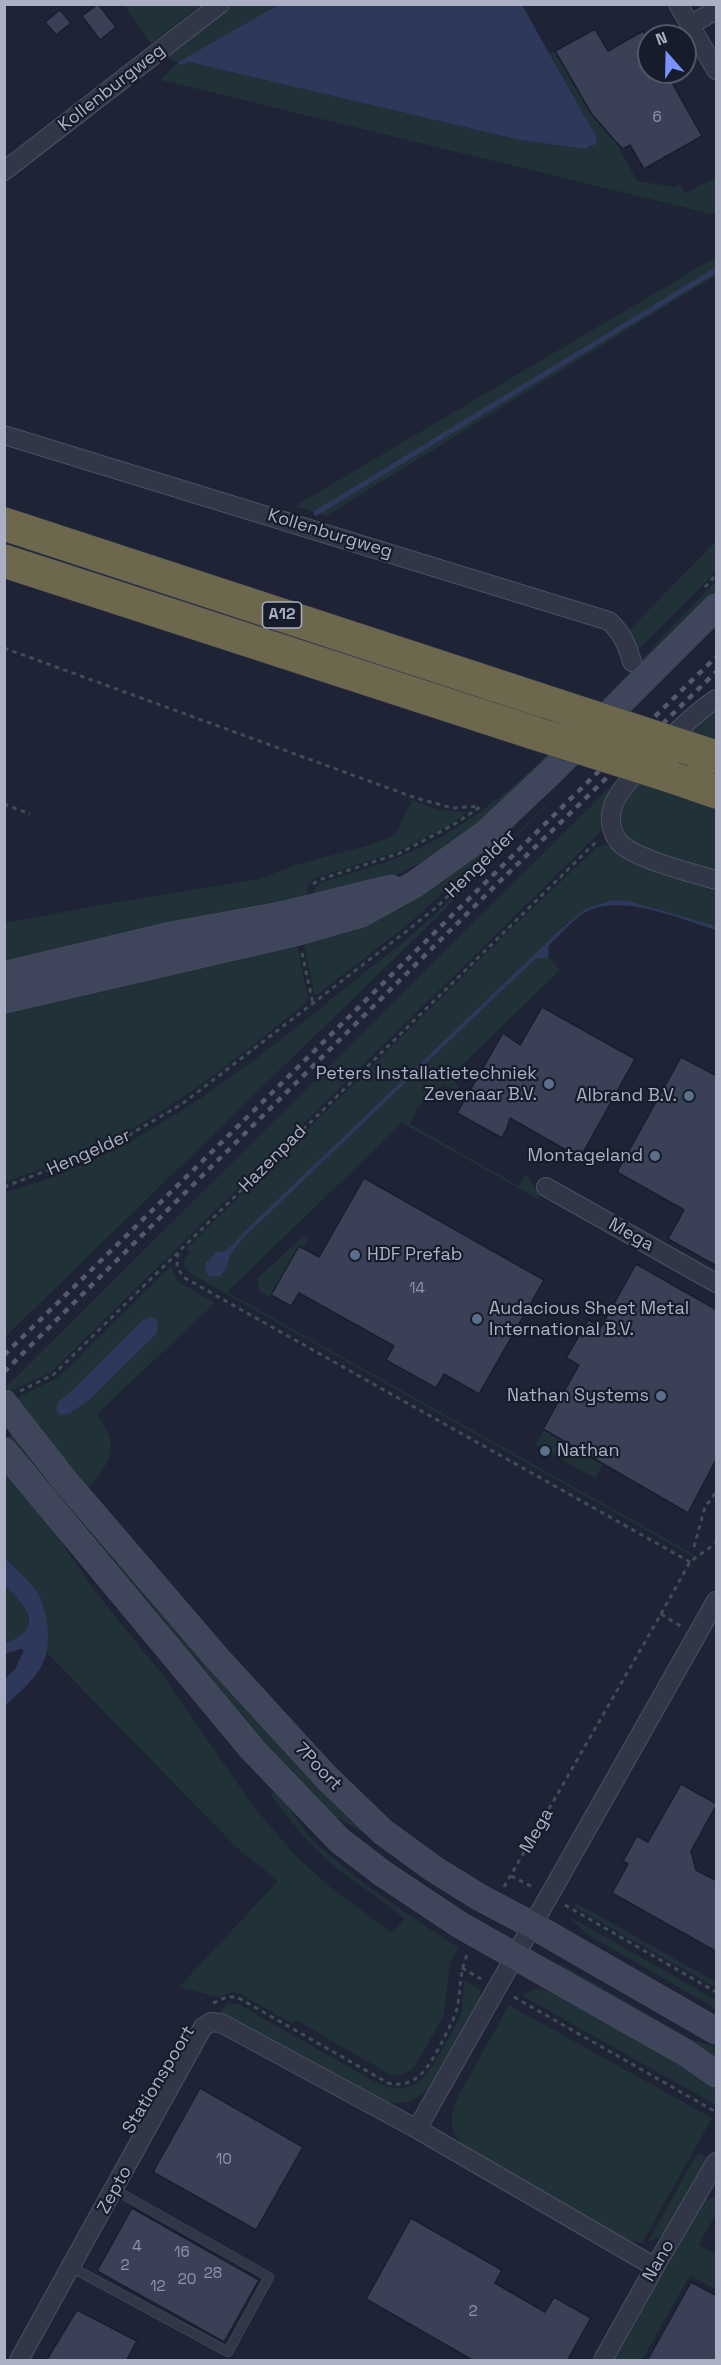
<!DOCTYPE html>
<style>
body{margin:0}
#map{position:relative;width:721px;height:2365px;overflow:hidden;background:#1e2436;font-family:"Space Grotesk",sans-serif}
canvas{display:block}
.frame{position:absolute;inset:0;border:6px solid #abb0c4;pointer-events:none}
.north{position:absolute;left:637px;top:24px;width:60px;height:60px;box-sizing:border-box;background:#171c2b;border:2px solid #525768;border-radius:50%;rotate:340deg;font-size:16px;font-weight:700;line-height:24px;text-align:center;color:#abb0c4}
.north::after{content:'';display:block;margin:auto;width:21px;height:27px;background:#7894fc;clip-path:polygon(50% 0,100% 100%,50% 72%,0 100%)}
</style>
<div id="map">
<canvas width="721" height="2365"></canvas>
<div class="frame"></div>
<div class="north">N</div>
</div>
<script>
const g = document.querySelector('canvas').getContext('2d');
g.lineJoin = 'round';
function paint(path, color) {
  g.fillStyle = color;
  g.fill(path, 'evenodd');
}
function trace(path, color, width, dash) {
  g.strokeStyle = color;
  g.lineWidth = width;
  g.lineCap = dash ? 'butt' : 'round';
  g.setLineDash(dash || []);
  g.stroke(path);
}
function drawText(font, color, halo, rows, align = 'center') {
  g.font = font + ' "Space Grotesk",sans-serif';
  g.lineWidth = 4.5;
  g.setLineDash([]);
  g.textBaseline = 'middle';
  g.strokeStyle = halo;
  g.fillStyle = color;
  for (const [text, x, y, turn = 0] of rows) {
    g.save();
    g.translate(x, y);
    g.rotate((+turn || 0) * Math.PI / 180);
    g.textAlign = isNaN(turn) ? turn : align;
    if (halo) g.strokeText(text, 0, 0);
    g.fillText(text, 0, 0);
    g.restore();
  }
}
const green = new Path2D(`
 M 124,5 L 200,5 L 151,44 Z
 M 228,5 L 280,5 L 178,62 L 180,65 L 189,62 L 520,140 L 585,149 L 591,148 L 597,138 L 550,54 L 555,51 L 591,113 L 615,141 L 637,181 L 676,187 L 680,184 L 686,193 L 716,177 L 716,215 L 161,80 L 178,62 L 162,57 Z
 M 716,257 L 716,275 L 326,516 L 295,506 Z
 M 716,541 L 716,572 L 639,649 L 633,646 L 627,632 Z
 M 716,581 L 716,596 L 606,706 L 599,704 Z
 M 716,707 L 716,741 L 685,732 Z
 M 549,753 L 555,755 C 501,807 445,860 372,884 C 353,890 332,892 313,895 L 315,887 L 320,883 C 342,875 365,870 386,862 C 452,838 499,801 549,753 Z
 M 578,763 L 463,877 L 443,892 L 410,923 L 318,994 L 314,994 L 303,937 L 444,878 L 481,853 Z
 M 586,765 L 434,920 L 5,1337 L 5,1192 C 159,1151 279,1039 402,943 L 432,917 Z
 M 620,777 L 626,779 L 602,829 L 597,835 L 50,1373 L 10,1391 L 6,1387 Z
 M 635,782 L 716,810 L 716,876 L 627,843 L 617,821 L 624,795 Z
 M 412,800 L 438,810 L 465,812 L 465,814 L 448,826 L 401,850 L 313,879 L 308,884 L 307,902 L 5,967 L 4,923 L 117,902 L 259,879 L 295,865 L 370,845 L 396,834 Z
 M 606,844 L 629,860 L 716,889 L 716,928 C 685,920 615,891 587,910 C 571,920 556,936 542,949 L 560,970 L 459,1068 L 462,1070 L 455,1083 L 459,1086 L 457,1091 L 444,1084 L 415,1110 L 417,1111 L 410,1124 L 519,1186 L 526,1174 L 540,1194 L 538,1199 L 402,1123 L 227,1292 L 695,1555 L 694,1557 L 191,1274 L 184,1265 L 186,1257 L 190,1253 L 186,1249 L 515,925 L 596,848 Z
 M 296,938 L 308,999 L 306,1003 C 245,1051 185,1102 115,1138 C 80,1156 42,1169 5,1182 L 4,1007 Z
 M 303,1236 L 308,1239 L 303,1248 L 299,1246 L 270,1297 L 259,1291 L 257,1279 Z
 M 171,1266 L 177,1281 L 215,1303 L 97,1414 C 101,1421 107,1428 109,1436 C 115,1455 102,1475 88,1487 L 16,1398 L 57,1378 Z
 M 544,1430 L 603,1464 L 595,1478 L 536,1445 Z
 M 14,1433 L 177,1624 L 476,1905 L 473,1910 L 408,1867 L 364,1833 L 325,1811 L 256,1740 L 7,1438 Z
 M 4,1471 L 39,1510 L 95,1591 L 162,1674 L 253,1806 L 294,1854 L 330,1887 L 392,1933 L 405,1919 C 382,1899 356,1884 333,1865 C 309,1844 289,1820 270,1794 L 276,1790 C 289,1805 298,1824 311,1838 C 355,1881 408,1914 459,1948 L 450,1962 L 444,2015 L 414,2068 C 406,2074 401,2075 391,2075 L 296,2020 L 293,2024 L 242,1995 L 234,1992 L 218,1997 L 179,1987 L 278,1881 L 236,1847 L 47,1653 C 49,1601 38,1594 5,1558 Z
 M 5,1585 C 27,1608 46,1628 5,1643 Z
 M 576,1903 L 716,1982 L 716,1988 L 573,1906 Z
 M 570,1917 L 716,2000 L 716,2009 L 585,1933 Z
 M 561,1964 L 691,2039 L 716,2047 L 716,2058 L 558,1970 Z
 M 465,1981 L 481,1990 L 480,1999 L 428,2089 C 411,2105 395,2107 373,2098 L 220,2012 L 227,2004 L 238,2004 L 377,2083 C 415,2099 427,2076 444,2046 C 451,2034 459,2022 462,2008 C 463,1999 462,1990 465,1981 Z
 M 537,1989 L 558,1992 L 716,2081 L 716,2105 L 521,1995 Z
 M 509,2005 L 712,2118 L 642,2243 L 627,2240 L 471,2153 C 452,2136 448,2126 455,2102 Z
 M 698,2152 L 707,2157 L 669,2227 L 660,2237 L 648,2242 Z
 M 716,2197 L 716,2213 L 699,2245 L 716,2255 L 716,2290 L 690,2275 L 642,2360 L 615,2360 L 705,2200 Z`);
const water = new Path2D(`
 M 280,4 L 522,5 L 597,138 L 596,144 L 585,149 L 520,140 L 189,62 L 180,65 L 178,62 Z
 M 613,900 L 628,901 L 716,926 L 716,930 C 680,919 621,893 586,912 C 573,919 562,933 551,943 L 548,947 L 549,955 L 546,958 L 536,958 L 243,1238 L 230,1255 L 226,1269 L 220,1276 L 210,1277 L 206,1272 L 205,1264 L 216,1252 L 223,1252 L 233,1245 L 245,1231 L 561,929 L 585,909 Z
 M 149,1317 L 154,1318 L 158,1323 L 157,1333 L 90,1399 L 69,1414 L 60,1415 L 56,1410 L 58,1402 L 74,1389 L 143,1320 Z
 M 5,1558 C 15,1569 29,1580 37,1592 C 48,1611 53,1645 42,1665 C 34,1681 17,1694 5,1706 L 5,1679 L 15,1669 L 24,1650 L 20,1649 L 5,1654 L 5,1643 C 46,1628 27,1608 5,1585 Z`);
const stream = new Path2D(`
 M 316,513 L 716,270`);
const building = new Path2D(`
 M 98,4 L 116,27 L 100,40 L 82,16 Z
 M 60,10 L 71,23 L 56,35 L 45,22 Z
 M 595,29 L 608,51 L 643,31 L 649,42 L 649,72 L 666,72 L 702,136 L 644,169 L 630,145 L 623,149 L 615,141 L 591,113 L 555,51 Z
 M 542,1007 L 635,1059 L 580,1158 L 510,1118 L 507,1128 L 502,1138 L 457,1113 L 503,1033 L 520,1045 Z
 M 681,1057 L 717,1076 L 717,1266 L 668,1239 L 684,1210 L 617,1172 Z
 M 364,1178 L 544,1280 L 479,1394 L 444,1374 L 436,1388 L 386,1360 L 394,1346 L 299,1293 L 291,1306 L 271,1295 L 299,1246 L 319,1257 Z
 M 636,1264 L 717,1310 L 717,1458 L 688,1513 L 543,1429 L 579,1365 L 566,1358 L 588,1320 L 601,1327 Z
 M 681,1784 L 717,1804 L 691,1851 L 696,1870 L 717,1881 L 717,1952 L 612,1893 L 628,1864 L 623,1861 L 637,1836 L 648,1842 Z
 M 200,2088 L 303,2147 L 256,2230 L 153,2172 Z
 M 132,2208 L 259,2280 L 224,2342 L 97,2271 Z
 M 411,2218 L 502,2270 L 495,2283 L 545,2312 L 554,2297 L 591,2318 L 567,2361 L 474,2361 L 366,2299 Z
 M 691,2282 L 717,2296 L 717,2361 L 647,2361 Z
 M 77,2310 L 137,2341 L 126,2361 L 46,2361 Z`);
const path = new Path2D(`
 M 705,587 L 716,575
 M 4,648 L 413,797 L 452,808 L 480,806
 M 4,804 L 30,814
 M 313,884 L 319,880 L 400,853 L 453,825 L 480,807
 M 302,953 L 313,1004
 M 4,1187 L 108,1147 L 182,1104 L 408,930 L 439,905 L 474,870
 M 178,1253 L 177,1266 L 183,1277 L 690,1562
 M 20,1391 L 53,1375 L 598,840
 M 694,1547 L 705,1507 L 716,1492
 M 661,1614 L 690,1562 L 716,1543
 M 511,1876 L 533,1887
 M 504,1887 L 661,1614 L 682,1627
 M 565,1905 L 716,1992
 M 462,1968 L 481,1979
 M 514,1997 L 716,2112
 M 213,2003 L 227,1997 L 237,1997 L 388,2083 C 418,2090 430,2064 442,2042 C 448,2029 456,2017 458,2003 C 461,1986 460,1969 468,1953`);
const lane = new Path2D(`
 M 71,2267 L 228,2352 L 269,2277 L 115,2190`);
const street = new Path2D(`
 M 678,4 L 716,70
 M 690,25 L 716,10
 M 4,171 L 220,4
 M 4,435 L 609,621 C 622,633 627,645 632,662
 M 716,699 C 694,713 624,779 614,803 C 609,815 610,832 619,842 C 634,859 693,873 716,880
 M 546,1187 L 716,1283
 M 417,2129 L 716,1601
 M 19,2360 L 203,2027 L 211,2022 L 221,2023 L 417,2129 L 655,2267
 M 603,2360 L 655,2267 L 716,2162`);
const secondary = new Path2D(`
 M 4,975 L 172,935 L 281,915 L 391,888
 M 4,1000 L 298,932 L 361,914 L 415,884 L 485,834 L 551,772 L 716,607
 M 4,1403 L 66,1482 L 217,1658 L 327,1778 L 383,1832 L 434,1869 L 479,1897 L 532,1925 L 716,2031
 M 4,1451 L 252,1749 L 339,1840 L 382,1873 L 460,1925 L 686,2053 L 716,2074`);
const highway = new Path2D(`
 M 4,524 L 559,706
 M 4,561 L 534,733
 M 694,750 L 716,757
 M 667,775 L 716,792`);
const rail = new Path2D(`
 M 4,1355 C 243,1123 478,888 716,657
 M 4,1372 L 498,883 L 716,672`);
const highwayBridge = new Path2D(`
 M 559,706 L 694,750
 M 534,733 L 667,775`);
const markers = [
 [549,1084,6,"#5c6f8a"],
 [689,1096,6,"#5c6f8a"],
 [655,1156,6,"#5c6f8a"],
 [355,1255,6,"#5c6f8a"],
 [477,1319,6,"#5c6f8a"],
 [661,1396,6,"#5c6f8a"],
 [545,1451,6,"#5c6f8a"]
];
const numberNames = [
 ["6",657,118],
 ["14",417,1289],
 ["10",224,2160],
 ["4",137,2247],
 ["16",182,2253],
 ["2",125,2266],
 ["28",213,2274],
 ["20",187,2280],
 ["12",158,2287],
 ["2",473,2312]
];
const shields = [
 [282,615,39]
];
const shieldNames = [
 ["A12",282,615]
];
const streetNames = [
 ["Kollenburgweg",112,88,-38],
 ["Kollenburgweg",330,534,17],
 ["Hengelder",481,864,-44],
 ["Hengelder",89,1153,-24],
 ["Hazenpad",273,1159,-45],
 ["Mega",631,1235,29],
 ["7Poort",318,1767,46],
 ["Mega",537,1831,-60],
 ["Stationspoort",159,2080,-59],
 ["Zepto",115,2190,-61],
 ["Nano",659,2261,-60]
];
const poiNames = [
 ["Peters Installatietechniek",537,1074],
 ["Zevenaar B.V.",537,1095],
 ["Albrand B.V.",677,1096],
 ["Montageland",643,1156],
 ["HDF Prefab",367,1255,"left"],
 ["Audacious Sheet Metal",489,1309,"left"],
 ["International B.V.",489,1330,"left"],
 ["Nathan Systems",649,1396],
 ["Nathan",557,1451,"left"]
];
paint(green, '#203137');
paint(water, '#2d385b');
trace(stream, '#2d385b', 5);
paint(building, '#3a4157');
trace(building, '#191e2d', 1.5);
trace(lane, '#4c5162', 10);
trace(street, '#4c5162', 20);
trace(secondary, '#4c5162', 27);
trace(highway, '#393e4e', 34);
trace(path, '#3d4e55', 3, [4.5, 4.5]);
trace(lane, '#313747', 9);
trace(street, '#313747', 18);
trace(secondary, '#3f455a', 26);
trace(highway, '#6d674e', 33);
trace(rail, '#535a6e', 4.5, [6, 6]);
trace(highwayBridge, '#393e4e', 34, []);
trace(highwayBridge, '#6d674e', 33);
for (const [x, y, r, color] of markers) {
  const dot = new Path2D();
  dot.arc(x, y, r, 0, 2 * Math.PI);
  g.fillStyle = color;
  g.fill(dot);
  trace(dot, '#171c2b', 2);
}
drawText('15px', '#8f94a9', null, numberNames);
for (const [x, y, w] of shields) {
  const box = new Path2D();
  box.roundRect(x - w / 2, y - 13, w, 26, 4.5);
  g.fillStyle = '#171c2b';
  g.fill(box);
  trace(box, '#abb0c4', 1.5);
}
drawText('bold 16px', '#abb0c4', null, shieldNames);
drawText('18px', '#abb0c4', '#171c2b', streetNames);
drawText('18px', '#abb0c4', '#171c2b', poiNames, 'right');
</script>
